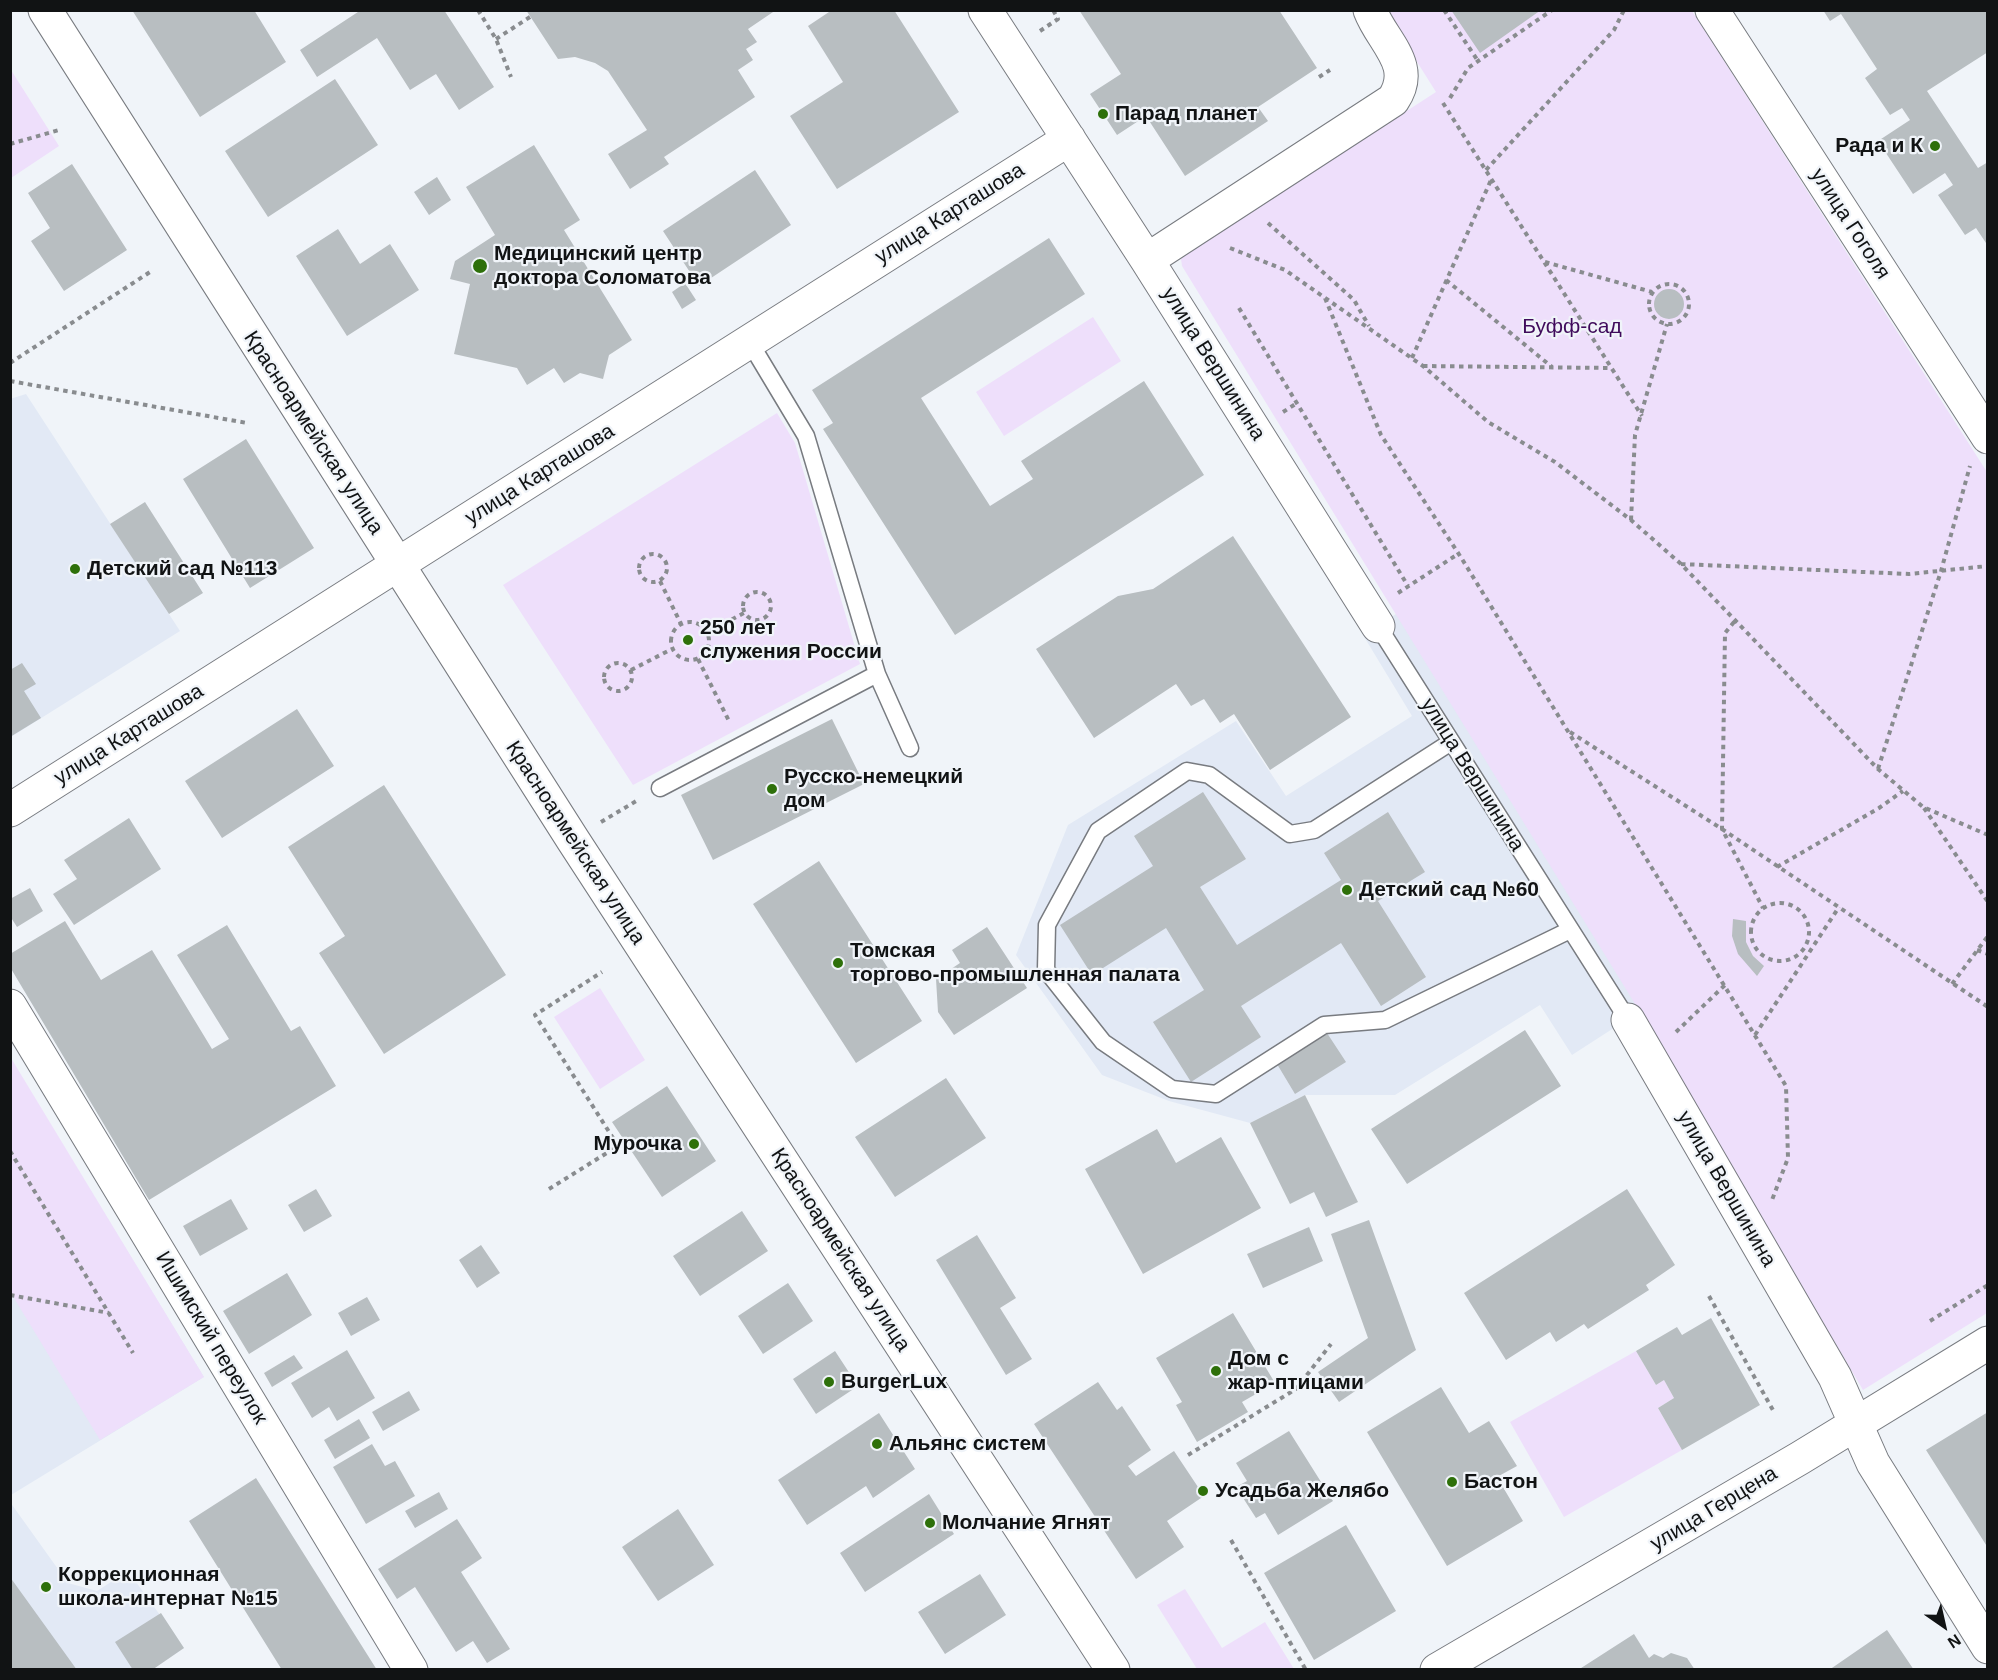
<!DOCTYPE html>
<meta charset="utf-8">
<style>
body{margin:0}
#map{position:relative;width:1998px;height:1680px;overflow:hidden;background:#f0f4f9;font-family:Helvetica,sans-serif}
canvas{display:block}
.frame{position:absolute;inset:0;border:12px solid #111314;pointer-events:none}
.north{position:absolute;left:1914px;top:1596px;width:60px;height:60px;-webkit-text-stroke:4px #f0f4f9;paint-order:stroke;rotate:146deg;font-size:16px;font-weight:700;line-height:24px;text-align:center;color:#111314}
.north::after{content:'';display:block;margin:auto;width:21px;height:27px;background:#111314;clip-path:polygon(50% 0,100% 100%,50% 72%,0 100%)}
</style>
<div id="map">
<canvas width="1998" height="1680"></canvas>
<div class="frame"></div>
<div class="north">N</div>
</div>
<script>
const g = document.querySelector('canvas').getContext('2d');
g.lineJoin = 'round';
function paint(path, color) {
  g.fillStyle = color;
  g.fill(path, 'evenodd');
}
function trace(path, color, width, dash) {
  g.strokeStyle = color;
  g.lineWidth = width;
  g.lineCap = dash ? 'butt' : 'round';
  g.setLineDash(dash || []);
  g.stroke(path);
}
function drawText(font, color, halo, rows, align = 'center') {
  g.font = font + ' Helvetica,sans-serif';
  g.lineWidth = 4.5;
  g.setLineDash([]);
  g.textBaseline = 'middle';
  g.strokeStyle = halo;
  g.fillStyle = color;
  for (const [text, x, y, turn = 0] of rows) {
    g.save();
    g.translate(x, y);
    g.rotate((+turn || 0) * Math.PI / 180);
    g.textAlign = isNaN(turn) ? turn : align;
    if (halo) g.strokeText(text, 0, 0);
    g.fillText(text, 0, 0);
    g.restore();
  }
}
const built = new Path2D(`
 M 26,394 L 180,631 L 11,737 L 10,399 Z
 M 1459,574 L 1702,971 L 1572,1055 L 1540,1005 L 1395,1095 L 1305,1095 L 1250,1123 L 1169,1101 L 1102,1075 L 1016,955 L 1068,825 L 1236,721 L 1286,796 L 1412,716 L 1363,635 Z
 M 10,1058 L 204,1377 L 11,1495 L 10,1495 Z
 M 10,1502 L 68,1583 L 97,1591 L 128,1571 L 184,1648 L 152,1669 L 11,1669 Z`);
const green = new Path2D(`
 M 1385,11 L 1692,11 L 1987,472 L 1987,1313 L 1863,1390 L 1640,1012 L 1182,266 L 1181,259 L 1186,254 L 1436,92 Z
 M 11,70 L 59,146 L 11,178 L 10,178 Z
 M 1093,317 L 1121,361 L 1004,436 L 976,392 Z
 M 777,413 L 795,443 L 860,664 L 633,785 L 503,585 Z
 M 600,988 L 645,1060 L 600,1089 L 554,1017 Z
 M 11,1058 L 204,1377 L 100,1440 L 11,1293 Z
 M 1636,1351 L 1656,1385 L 1664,1380 L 1674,1398 L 1658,1408 L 1682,1450 L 1564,1517 L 1510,1422 Z
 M 1185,1589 L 1222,1648 L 1265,1622 L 1294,1669 L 1197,1669 L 1157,1605 Z`);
const building = new Path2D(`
 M 132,10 L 254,10 L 286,62 L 200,117 Z
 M 361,10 L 444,10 L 494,87 L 459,110 L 436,74 L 410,90 L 377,38 L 317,77 L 300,50 Z
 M 526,10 L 776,10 L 748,29 L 757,42 L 746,49 L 753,60 L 738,70 L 755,97 L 664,157 L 669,164 L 630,189 L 608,154 L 647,130 L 608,71 L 595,63 L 575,57 L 558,59 Z
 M 832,10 L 894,10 L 959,112 L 837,189 L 790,116 L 843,82 L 808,26 Z
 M 1079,10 L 1279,10 L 1317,68 L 1258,107 L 1268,121 L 1185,176 L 1146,116 L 1117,135 L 1090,94 L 1121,74 Z
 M 1451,10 L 1541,10 L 1480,53 Z
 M 1823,10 L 1988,10 L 1988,52 L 1927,91 L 1978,168 L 1988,162 L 1988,246 L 1976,228 L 1965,235 L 1938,195 L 1953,185 L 1945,173 L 1913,194 L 1878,141 L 1910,120 L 1902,108 L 1890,115 L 1865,78 L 1877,69 L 1841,14 L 1830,21 Z
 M 335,79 L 378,145 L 268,217 L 225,151 Z
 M 534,145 L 580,220 L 564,230 L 632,340 L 609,355 L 603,379 L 580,373 L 564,383 L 554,368 L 527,385 L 517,368 L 454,354 L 470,284 L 450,279 L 455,261 L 495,235 L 466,187 Z
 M 72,164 L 127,250 L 64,291 L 31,241 L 50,228 L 28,193 Z
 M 755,170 L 791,225 L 699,286 L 663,231 Z
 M 437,177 L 451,200 L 429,215 L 414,192 Z
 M 338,229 L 360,264 L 390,244 L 419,290 L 347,336 L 296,256 Z
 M 1049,238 L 1085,294 L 921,398 L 990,506 L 1033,479 L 1021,461 L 1144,381 L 1204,475 L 955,635 L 823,429 L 833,423 L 812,390 Z
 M 685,283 L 696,300 L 682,309 L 672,292 Z
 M1654 304a15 15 0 1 1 30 0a15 15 0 1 1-30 0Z
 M 246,439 L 314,548 L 250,588 L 183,479 Z
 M 145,502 L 203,593 L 169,614 L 110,524 Z
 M 1233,536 L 1351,717 L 1270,770 L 1234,714 L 1220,723 L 1204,699 L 1191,706 L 1176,684 L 1094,738 L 1036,649 L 1118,596 L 1153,589 Z
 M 22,663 L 36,684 L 24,691 L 41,718 L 10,737 L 10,670 Z
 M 297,709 L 334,766 L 222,838 L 185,781 Z
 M 832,719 L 864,784 L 713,860 L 681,795 Z
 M 384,785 L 506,975 L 384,1054 L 319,953 L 345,936 L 288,847 Z
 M 1203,792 L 1246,859 L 1200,887 L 1237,945 L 1341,880 L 1324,853 L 1388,812 L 1425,872 L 1378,901 L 1426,977 L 1381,1006 L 1341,943 L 1241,1006 L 1261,1037 L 1191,1082 L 1153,1022 L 1204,990 L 1166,928 L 1092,975 L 1060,925 L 1153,866 L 1134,836 Z
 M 129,818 L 161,869 L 74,925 L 53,894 L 77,879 L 64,860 Z
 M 819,861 L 922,1021 L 856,1063 L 753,904 Z
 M 30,888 L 43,911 L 17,927 L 10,916 L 10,899 Z
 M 1733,919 L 1746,921 L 1746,942 L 1753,956 L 1764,966 L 1757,976 L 1738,954 L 1732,936 Z
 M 65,921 L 101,980 L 152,950 L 212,1049 L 229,1039 L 177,955 L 227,925 L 291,1031 L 300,1026 L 336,1086 L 149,1200 L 10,967 L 10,954 Z
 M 987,927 L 1027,988 L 954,1035 L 938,1012 L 936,979 L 960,963 L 952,950 Z
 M 1525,1030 L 1561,1086 L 1407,1184 L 1371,1129 Z
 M 1327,1033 L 1346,1062 L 1295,1094 L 1277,1064 Z
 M 946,1078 L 986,1138 L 895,1197 L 855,1137 Z
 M 667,1086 L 716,1161 L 662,1197 L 612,1122 Z
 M 1305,1095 L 1358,1202 L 1326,1217 L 1314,1192 L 1290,1204 L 1250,1123 Z
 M 1157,1129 L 1176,1163 L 1221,1137 L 1261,1208 L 1143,1274 L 1085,1169 Z
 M 316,1189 L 332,1216 L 304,1232 L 288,1205 Z
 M 1627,1189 L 1675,1265 L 1646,1285 L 1649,1290 L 1588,1329 L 1584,1324 L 1556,1342 L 1550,1332 L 1506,1360 L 1464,1293 Z
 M 231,1199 L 248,1229 L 200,1256 L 183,1226 Z
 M 742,1211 L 768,1251 L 700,1296 L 673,1256 Z
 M 1369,1220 L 1416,1350 L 1339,1402 L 1318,1372 L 1368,1338 L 1331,1234 Z
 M 1309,1227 L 1323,1261 L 1263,1288 L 1247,1254 Z
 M 977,1235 L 1016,1298 L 1000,1308 L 1032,1359 L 1006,1375 L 936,1260 Z
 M 481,1245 L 500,1273 L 477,1288 L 459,1260 Z
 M 287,1273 L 312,1315 L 249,1354 L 223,1311 Z
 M 788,1283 L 813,1321 L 763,1354 L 738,1316 Z
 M 367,1297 L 380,1320 L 351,1336 L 338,1313 Z
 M 1233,1313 L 1275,1383 L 1242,1402 L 1248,1412 L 1197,1442 L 1176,1405 L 1182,1402 L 1156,1358 Z
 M 1711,1318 L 1760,1405 L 1682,1450 L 1658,1408 L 1674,1398 L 1664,1380 L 1656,1385 L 1636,1351 L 1677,1327 L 1682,1335 Z
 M 347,1350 L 375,1398 L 337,1421 L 329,1407 L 312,1418 L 291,1383 Z
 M 835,1351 L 858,1386 L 816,1414 L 793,1379 Z
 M 294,1355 L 303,1368 L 272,1387 L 264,1373 Z
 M 1098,1382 L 1117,1410 L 1122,1406 L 1151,1450 L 1128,1466 L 1136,1476 L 1174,1451 L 1204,1496 L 1167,1521 L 1184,1547 L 1136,1579 L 1034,1424 Z
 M 1441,1387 L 1469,1433 L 1489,1421 L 1517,1466 L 1497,1477 L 1523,1521 L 1447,1566 L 1367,1432 Z
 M 409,1391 L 420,1410 L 383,1431 L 372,1412 Z
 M 1988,1412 L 1988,1548 L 1926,1450 Z
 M 879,1413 L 915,1469 L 873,1498 L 866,1486 L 807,1525 L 778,1480 Z
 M 359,1419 L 370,1438 L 335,1459 L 324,1440 Z
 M 1289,1431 L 1333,1501 L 1278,1535 L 1265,1513 L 1256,1518 L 1236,1487 L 1247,1481 L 1236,1463 Z
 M 372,1444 L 385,1466 L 395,1461 L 415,1496 L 366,1524 L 333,1467 Z
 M 256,1478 L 377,1670 L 282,1670 L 189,1521 Z
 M 439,1492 L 448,1509 L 415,1528 L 405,1511 Z
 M 929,1494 L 954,1534 L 865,1592 L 840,1553 Z
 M 678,1509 L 714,1565 L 658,1601 L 622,1547 Z
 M 457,1519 L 482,1558 L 461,1572 L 510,1649 L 487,1663 L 473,1641 L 456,1652 L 415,1587 L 397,1599 L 378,1569 Z
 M 1346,1525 L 1396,1611 L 1314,1660 L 1264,1573 Z
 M 980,1574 L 1006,1615 L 945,1654 L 918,1612 Z
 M 10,1577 L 77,1670 L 10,1670 Z
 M 161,1613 L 184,1648 L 152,1670 L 133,1670 L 115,1642 Z
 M 1887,1630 L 1914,1670 L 1829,1670 Z
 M 1634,1634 L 1649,1658 L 1654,1654 L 1663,1658 L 1671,1653 L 1687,1658 L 1695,1670 L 1578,1670 Z`);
const path = new Path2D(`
 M 478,10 L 496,39 L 511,77
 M 1444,10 L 1478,61
 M 1040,31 L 1058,19 L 1053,10
 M 496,39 L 530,17
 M 1319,77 L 1330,70
 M 1450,98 L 1468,68 L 1552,10
 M 1443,103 L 1642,416
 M 10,144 L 59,130
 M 1486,170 L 1614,30 L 1624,10
 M 1268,223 L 1354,300 L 1369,326
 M 1230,248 L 1285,270 L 1423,366 L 1488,422 L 1555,462 L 1631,520 L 1681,564 L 1878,769 L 1923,807 L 1988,835
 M 1545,262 L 1652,292
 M 1446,280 L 1552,367
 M1649 304a20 20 0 1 1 40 0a20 20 0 1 1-40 0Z
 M 1325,298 L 1381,435 L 1462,559 L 1786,1086 L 1788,1158 L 1772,1200
 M 1239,308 L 1408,586
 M 1412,358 L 1491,180
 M 10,363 L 150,272
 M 1423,366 L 1611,368
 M 10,381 L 247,423
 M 1283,412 L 1297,403
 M 1631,520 L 1635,435 L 1667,324
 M639 568a14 14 0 1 1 28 0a14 14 0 1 1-28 0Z
 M 1681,564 L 1909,574 L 1988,566
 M 660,581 L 681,624
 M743 606a14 14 0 1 1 28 0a14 14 0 1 1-28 0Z
 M 1398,593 L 1458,554
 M671 641a19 19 0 1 1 38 0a19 19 0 1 1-38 0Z
 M 1734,622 L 1725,633 L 1722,829 L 1763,908
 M 708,632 L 744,613
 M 698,659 L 730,723
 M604 677a14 14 0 1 1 28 0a14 14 0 1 1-28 0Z
 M 631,670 L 672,649
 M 1570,732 L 1722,829 L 1988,1007
 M 1878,769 L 1941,571 L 1970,466
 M 1924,808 L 1988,902
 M 601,822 L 638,800
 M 1777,867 L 1879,808 L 1903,791
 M1751 932a29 29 0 1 1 58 0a29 29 0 1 1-58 0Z
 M 1977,950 L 1988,954
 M 1952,984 L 1988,936
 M 1676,1032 L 1725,985
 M 1755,1035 L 1839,907
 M 10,1151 L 133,1353
 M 549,1189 L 618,1146 L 535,1015 L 602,972
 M 10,1295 L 109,1313
 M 1709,1296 L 1774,1412
 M 1930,1321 L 1988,1285
 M 1188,1455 L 1296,1389 L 1331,1344
 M 1231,1540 L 1306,1670`);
const service = new Path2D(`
 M 1378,626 L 1628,1020
 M 877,674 L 910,748
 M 1451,742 L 1314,830 L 1290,834 L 1209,775 L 1187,771 L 1098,831 L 1047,925 L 1046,970 L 1103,1042 L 1172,1089 L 1216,1094 L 1324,1025 L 1385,1020 L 1570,930
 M 660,788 L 877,674 L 806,436 L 749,341`);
const minor = new Path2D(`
 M 985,10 L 1147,260 L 1378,626
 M 1147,260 L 1393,100 C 1417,65 1382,42 1370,10
 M 10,810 L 1069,139
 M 10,1006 L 411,1670
 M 1628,1020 L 1835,1377 L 1873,1463 L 1988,1647`);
const tertiary = new Path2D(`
 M 1712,10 L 1988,437
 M 1437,1670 L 1800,1458 L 1988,1343`);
const secondary = new Path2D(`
 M 45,10 L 573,840 L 1113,1670`);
const markers = [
 [1103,114,6,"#2e700a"],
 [1935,146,6,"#2e700a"],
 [480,266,8,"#2e700a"],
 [75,569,6,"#2e700a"],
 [688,640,6,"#2e700a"],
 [772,789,6,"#2e700a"],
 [1347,890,6,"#2e700a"],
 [838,963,6,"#2e700a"],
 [694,1144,6,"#2e700a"],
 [1216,1371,6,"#2e700a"],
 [829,1382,6,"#2e700a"],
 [877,1444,6,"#2e700a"],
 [1452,1482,6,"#2e700a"],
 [1203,1491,6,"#2e700a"],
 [930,1523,6,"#2e700a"],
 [46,1587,6,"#2e700a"]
];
const poiNames = [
 ["Парад планет",1115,114],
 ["Рада и К",1923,146,"right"],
 ["Медицинский центр",494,254],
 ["доктора Соломатова",494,278],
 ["Детский сад №113",87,569],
 ["250 лет",700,628],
 ["служения России",700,652],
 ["Русско-немецкий",784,777],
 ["дом",784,801],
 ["Детский сад №60",1359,890],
 ["Томская",850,951],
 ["торгово-промышленная палата",850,975],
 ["Мурочка",682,1144,"right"],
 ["Дом с",1228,1359],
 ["жар-птицами",1228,1383],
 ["BurgerLux",841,1382],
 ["Альянс систем",889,1444],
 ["Бастон",1464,1482],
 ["Усадьба Желябо",1215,1491],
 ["Молчание Ягнят",942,1523],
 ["Коррекционная",58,1575],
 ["школа-интернат №15",58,1599]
];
const streetNames = [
 ["улица Карташова",950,214,-32],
 ["улица Гоголя",1850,224,57],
 ["улица Вершинина",1213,364,58],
 ["Красноармейская улица",313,433,57],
 ["улица Карташова",540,475,-32],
 ["улица Карташова",129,735,-32],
 ["улица Вершинина",1472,775,58],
 ["Красноармейская улица",575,843,57],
 ["улица Вершинина",1726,1189,60],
 ["Красноармейская улица",840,1250,57],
 ["Ишимский переулок",211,1338,59],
 ["улица Герцена",1714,1509,-31]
];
const parkNames = [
 ["Буфф-сад",1572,327]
];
paint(built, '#e2e9f5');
paint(green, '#eedffb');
paint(building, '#b8bec1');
trace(service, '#787b80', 19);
trace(minor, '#787b80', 35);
trace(tertiary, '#787b80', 35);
trace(secondary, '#787b80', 35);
trace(path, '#898c8f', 4, [4.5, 4.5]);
trace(service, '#fff', 16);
trace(minor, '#fff', 33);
trace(tertiary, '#fff', 33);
trace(secondary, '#fff', 33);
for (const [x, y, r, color] of markers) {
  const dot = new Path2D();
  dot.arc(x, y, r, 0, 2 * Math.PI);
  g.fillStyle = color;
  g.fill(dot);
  trace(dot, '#f0f4f9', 2);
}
drawText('bold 21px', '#111314', '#f0f4f9', poiNames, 'left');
drawText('21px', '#111314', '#f0f4f9', streetNames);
drawText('21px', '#400c5c', '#f0f4f9', parkNames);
</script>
